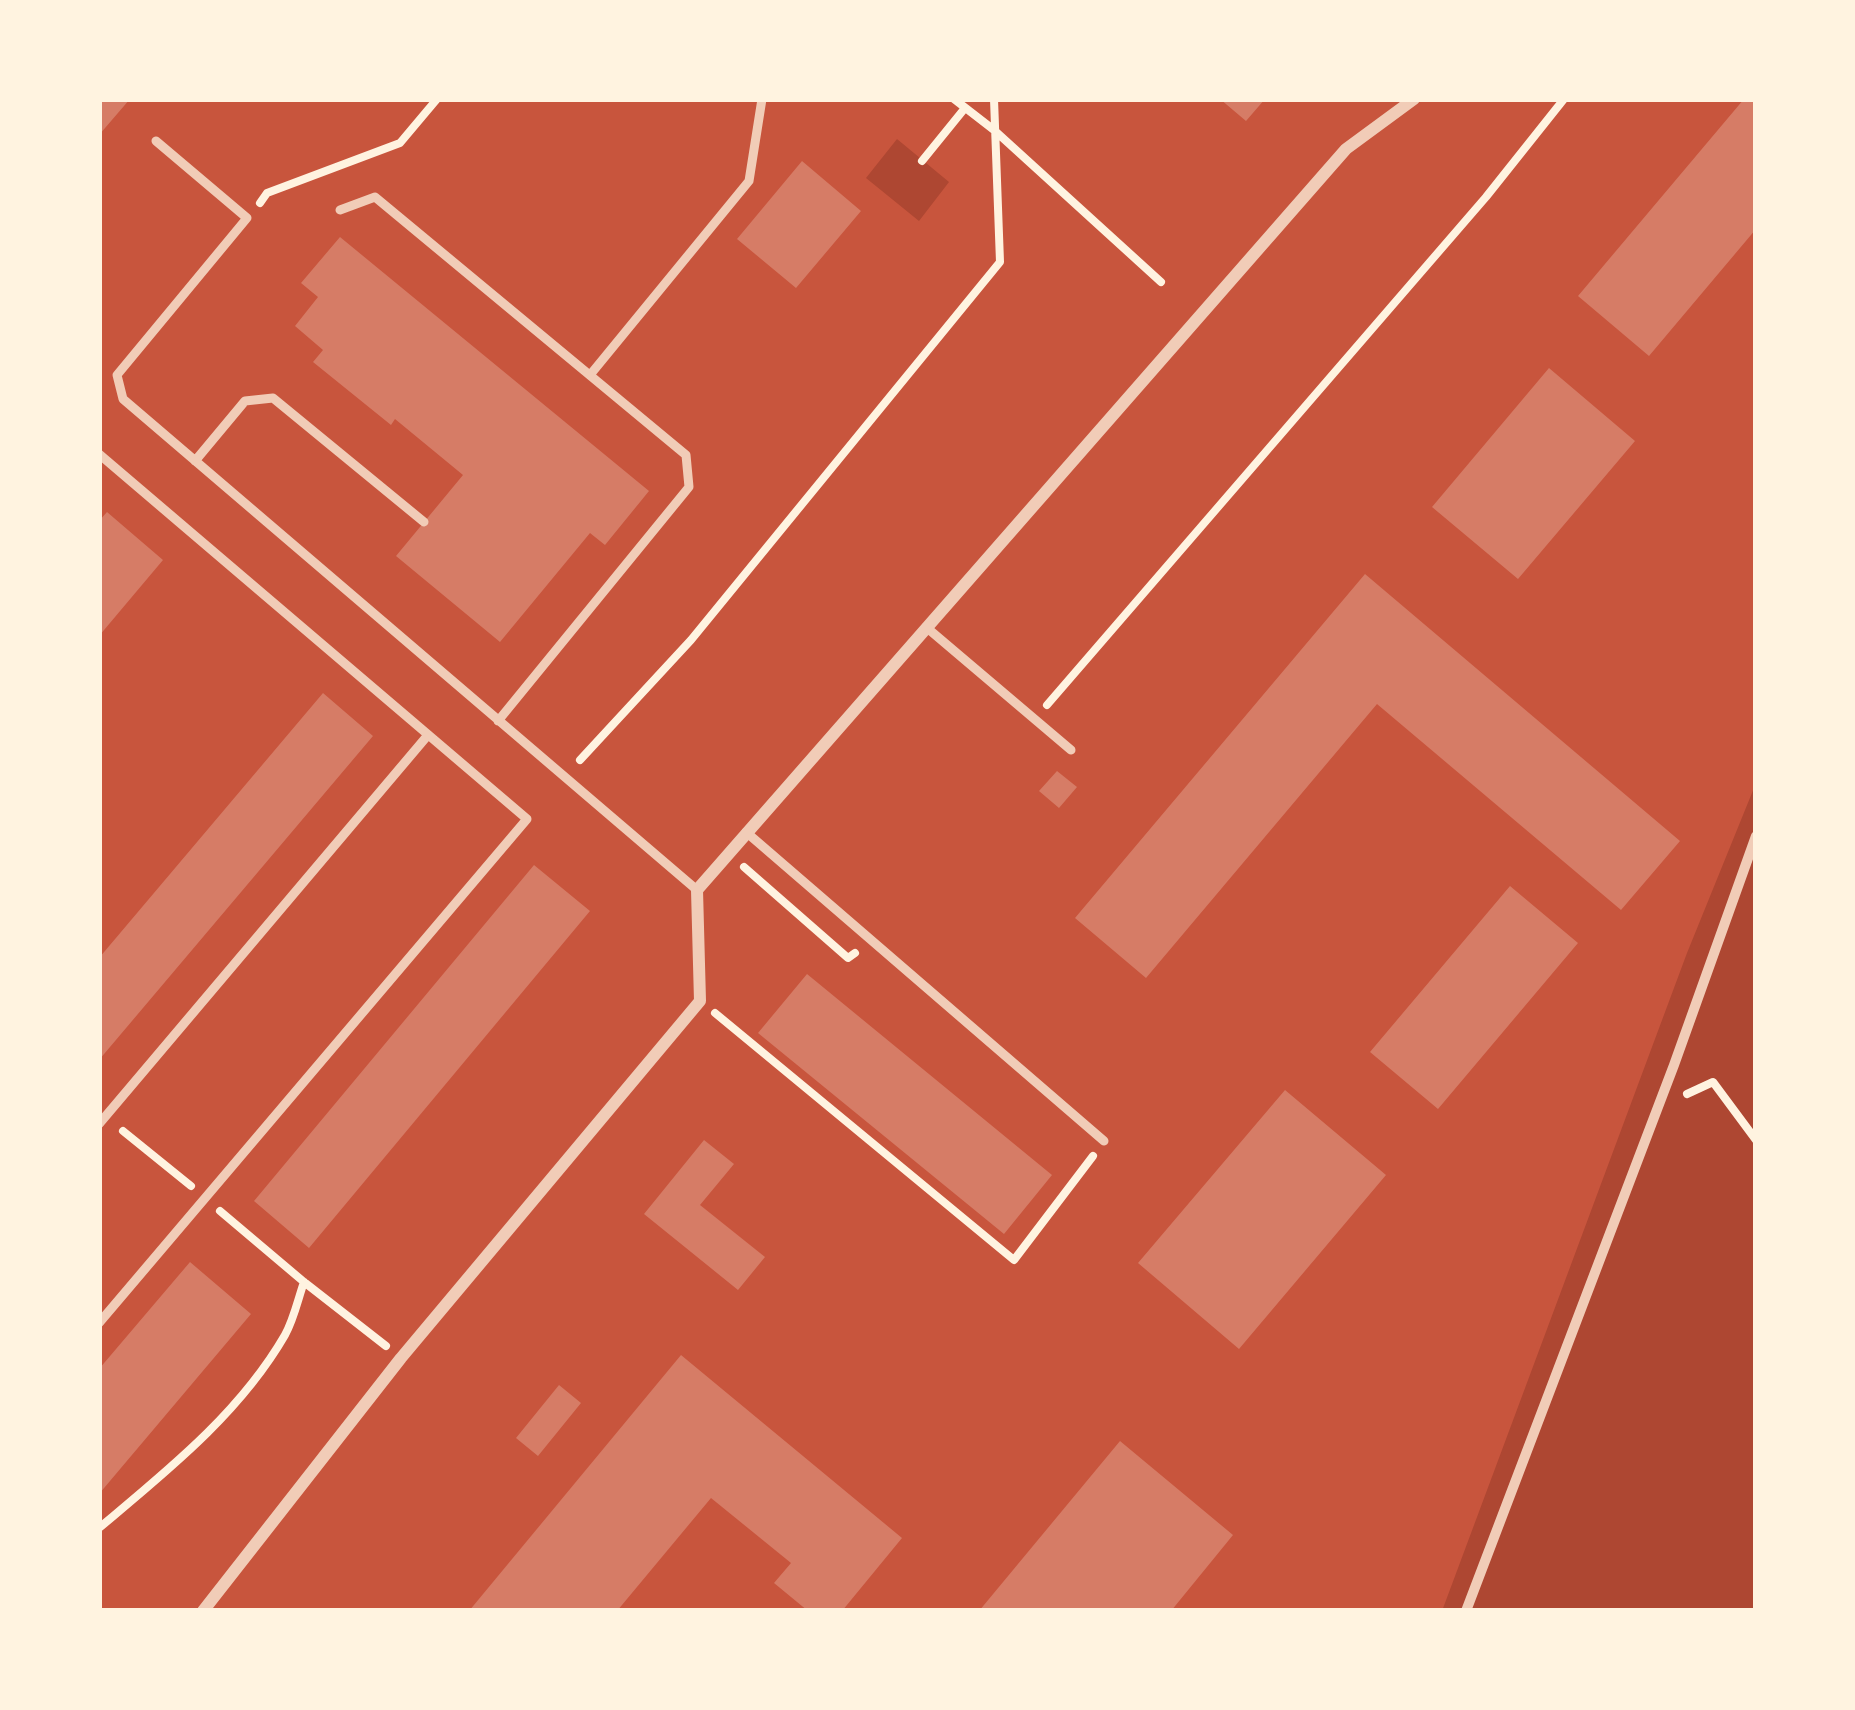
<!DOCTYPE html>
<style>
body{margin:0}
#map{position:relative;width:1855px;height:1710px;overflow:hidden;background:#c8553d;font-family:"Alegreya Sans",sans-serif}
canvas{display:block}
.frame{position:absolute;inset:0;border:102px solid #fff3e0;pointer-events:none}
</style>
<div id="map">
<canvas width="1855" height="1710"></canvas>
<div class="frame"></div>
</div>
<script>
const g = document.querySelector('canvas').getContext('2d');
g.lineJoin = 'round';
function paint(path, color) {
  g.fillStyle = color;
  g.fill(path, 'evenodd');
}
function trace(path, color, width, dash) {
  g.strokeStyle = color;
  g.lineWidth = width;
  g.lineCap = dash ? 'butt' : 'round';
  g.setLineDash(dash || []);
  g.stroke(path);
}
const green = new Path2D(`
 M 897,139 L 949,182 L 919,221 L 866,178 Z
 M 1756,783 L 1756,1611 L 1442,1611 L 1687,953 Z`);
const building = new Path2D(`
 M 99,99 L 130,99 L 99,135 Z
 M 1220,99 L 1265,99 L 1246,121 Z
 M 1744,99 L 1756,99 L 1756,229 L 1649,356 L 1578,296 Z
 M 802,161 L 861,211 L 796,288 L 737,239 Z
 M 340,237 L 649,491 L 605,545 L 590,533 L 500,642 L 396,556 L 463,475 L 395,419 L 391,425 L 313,362 L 323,350 L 295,326 L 318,297 L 301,283 Z
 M 1549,368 L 1635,441 L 1518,579 L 1432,507 Z
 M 107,512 L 163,560 L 99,636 L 99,521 Z
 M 1365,574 L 1680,841 L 1621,910 L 1377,704 L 1146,978 L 1075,918 Z
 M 323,693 L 373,736 L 99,1060 L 99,958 Z
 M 1057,771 L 1077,787 L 1059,808 L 1039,791 Z
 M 534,865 L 590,911 L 309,1248 L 254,1201 Z
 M 1510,886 L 1578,943 L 1438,1109 L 1370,1052 Z
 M 807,974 L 1052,1175 L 1004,1234 L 758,1033 Z
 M 1285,1090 L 1386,1175 L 1239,1349 L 1138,1263 Z
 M 704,1140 L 734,1164 L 700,1205 L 765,1257 L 738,1290 L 644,1214 Z
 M 190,1262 L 251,1314 L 99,1494 L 99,1369 Z
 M 681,1355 L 902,1538 L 842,1611 L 808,1611 L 774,1583 L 791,1563 L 711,1498 L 617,1611 L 469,1611 Z
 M 559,1385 L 581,1403 L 538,1456 L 516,1438 Z
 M 1120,1441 L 1233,1535 L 1171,1611 L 979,1611 Z`);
const path = new Path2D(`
 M 954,99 L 994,130 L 1161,282
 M 922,161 L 965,108
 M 260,203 L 267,193 L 400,143 L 437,99
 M 1047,705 L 1486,197 L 1564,99
 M 580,760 L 691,640 L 1000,262 L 994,99
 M 744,867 L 848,958 L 855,953
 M 715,1013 L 1014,1260 L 1093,1156
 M 1687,1094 L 1713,1082 L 1756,1140
 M 123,1131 L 191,1186
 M 220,1211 L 304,1282 L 386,1346
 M 99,1528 C 167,1471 240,1413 285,1335 C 294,1319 298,1299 304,1282`);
const service = new Path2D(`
 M 156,141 L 247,218 L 117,375 L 123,399 L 697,890
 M 340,210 L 375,197 L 686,455 L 689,487 L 498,721
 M 590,375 L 749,181 L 762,99
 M 99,454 L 527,819 L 99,1323
 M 195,461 L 245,401 L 273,398 L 424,522
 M 926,627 L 1071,750
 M 746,832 L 1104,1141
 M 99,1124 L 428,735`);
const pedestrian = new Path2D(`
 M 1466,1611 L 1674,1065 L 1756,836`);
const minor = new Path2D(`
 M 203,1611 L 401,1358 L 700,1001 L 697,890 L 1346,149 L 1414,99`);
paint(green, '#ae4732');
paint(building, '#d67c66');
trace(path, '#fff3e0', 8);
trace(service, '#f1ccb7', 9);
trace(pedestrian, '#f1ccb7', 10);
trace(minor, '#f1ccb7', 12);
</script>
